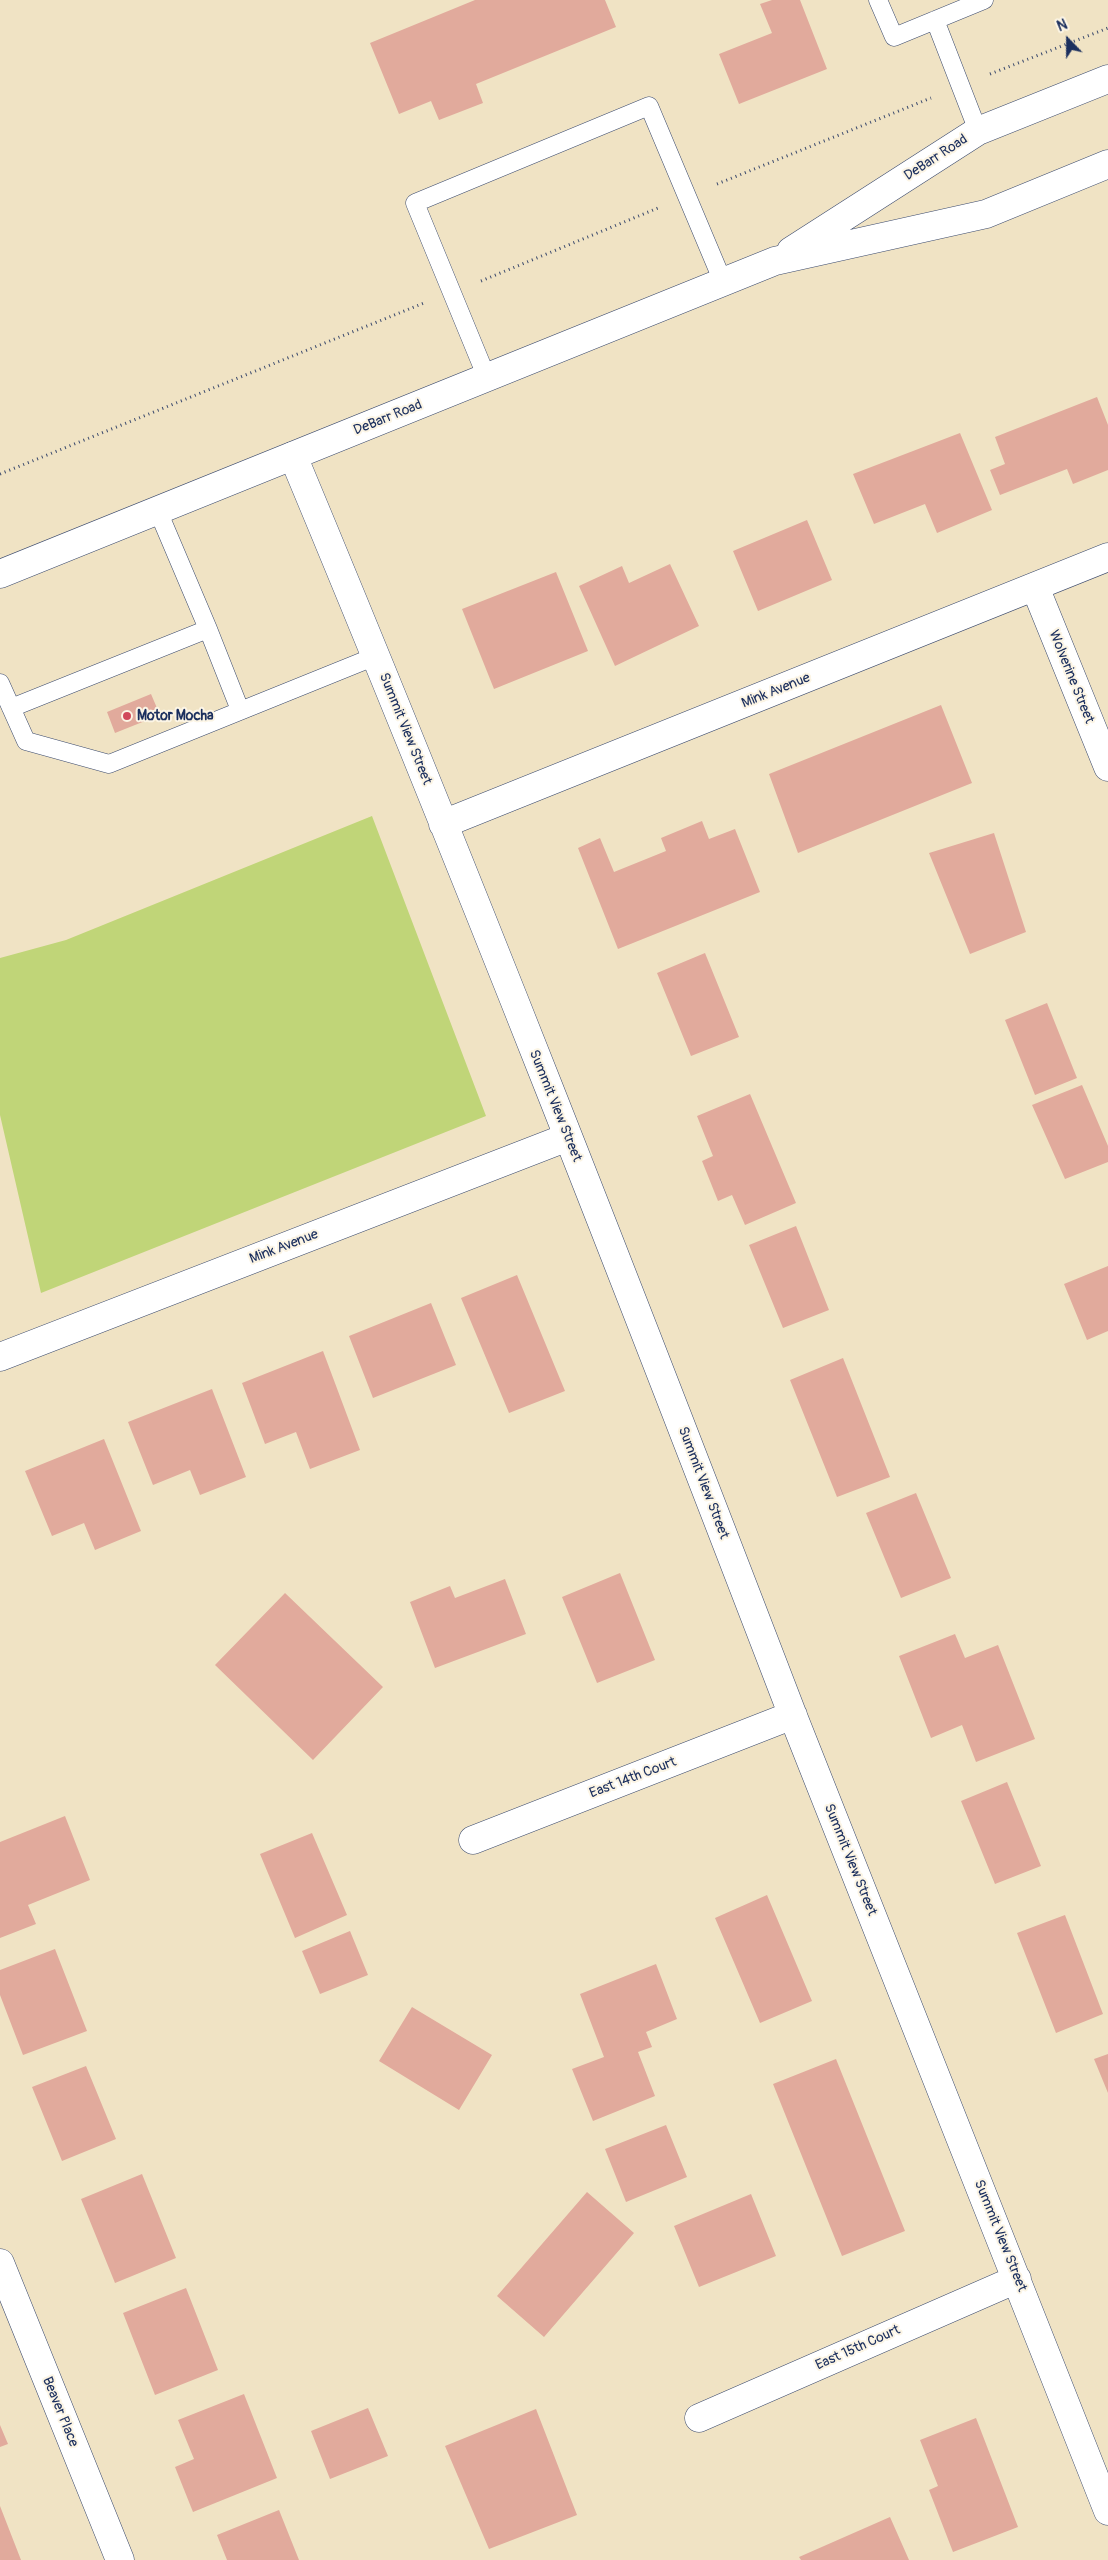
<!DOCTYPE html>
<style>
body{margin:0}
#map{position:relative;width:1108px;height:2560px;overflow:hidden;background:#f0e3c4;font-family:Pangolin,sans-serif}
canvas{display:block}
.north{position:absolute;left:1043px;top:15px;width:50px;height:50px;-webkit-text-stroke:4px #fcf5e5;paint-order:stroke;rotate:338deg;font-size:14px;font-weight:700;line-height:20px;text-align:center;color:#1b2f5e}
.north::after{content:'';display:block;margin:auto;width:18px;height:22px;background:#1b2f5e;clip-path:polygon(50% 0,100% 100%,50% 72%,0 100%)}
</style>
<div id="map">
<canvas width="1108" height="2560"></canvas>
<div class="north">N</div>
</div>
<script>
const g = document.querySelector('canvas').getContext('2d');
g.lineJoin = 'round';
function paint(path, color) {
  g.fillStyle = color;
  g.fill(path, 'evenodd');
}
function trace(path, color, width, dash) {
  g.strokeStyle = color;
  g.lineWidth = width;
  g.lineCap = dash ? 'butt' : 'round';
  g.setLineDash(dash || []);
  g.stroke(path);
}
function drawText(font, color, halo, rows, align = 'center') {
  g.font = font + ' Pangolin,sans-serif';
  g.lineWidth = 4;
  g.setLineDash([]);
  g.textBaseline = 'middle';
  g.strokeStyle = halo;
  g.fillStyle = color;
  for (const [text, x, y, turn = 0] of rows) {
    g.save();
    g.translate(x, y);
    g.rotate((+turn || 0) * Math.PI / 180);
    g.textAlign = isNaN(turn) ? turn : align;
    if (halo) g.strokeText(text, 0, 0);
    g.fillText(text, 0, 0);
    g.restore();
  }
}
const green = new Path2D(`
 M 372,816 L 486,1116 L 41,1293 L 0,1115 L 0,958 L 66,940 Z`);
const building = new Path2D(`
 M 475,0 L 605,0 L 616,27 L 476,84 L 483,103 L 439,120 L 431,101 L 399,114 L 370,43 Z
 M 772,0 L 800,0 L 827,69 L 739,104 L 719,54 L 772,33 L 760,4 Z
 M 1097,397 L 1108,425 L 1108,470 L 1073,484 L 1067,469 L 1000,495 L 990,470 L 1005,464 L 995,437 Z
 M 960,433 L 992,510 L 937,533 L 925,504 L 874,524 L 853,474 Z
 M 807,520 L 832,580 L 758,611 L 733,551 Z
 M 670,564 L 699,626 L 615,666 L 579,586 L 622,566 L 629,583 Z
 M 556,572 L 588,651 L 494,689 L 462,609 Z
 M 151,694 L 160,715 L 115,733 L 107,712 Z
 M 941,705 L 972,783 L 798,853 L 769,774 Z
 M 702,821 L 709,839 L 735,829 L 760,892 L 618,949 L 578,848 L 600,838 L 614,872 L 666,851 L 661,838 Z
 M 994,833 L 1026,932 L 970,954 L 929,853 Z
 M 705,953 L 739,1037 L 691,1056 L 657,973 Z
 M 1047,1003 L 1077,1078 L 1035,1095 L 1005,1020 Z
 M 1082,1085 L 1108,1146 L 1108,1162 L 1065,1179 L 1032,1105 Z
 M 750,1094 L 796,1203 L 745,1225 L 732,1195 L 718,1201 L 702,1161 L 713,1156 L 697,1116 Z
 M 796,1226 L 829,1310 L 783,1328 L 749,1245 Z
 M 1108,1266 L 1108,1331 L 1087,1340 L 1064,1284 Z
 M 517,1275 L 565,1391 L 509,1413 L 461,1298 Z
 M 431,1303 L 456,1365 L 373,1398 L 349,1336 Z
 M 323,1351 L 360,1450 L 310,1469 L 296,1432 L 265,1444 L 242,1383 Z
 M 843,1358 L 890,1477 L 837,1497 L 790,1380 Z
 M 212,1389 L 246,1477 L 200,1495 L 190,1470 L 153,1485 L 128,1422 Z
 M 104,1439 L 141,1531 L 95,1550 L 84,1523 L 52,1536 L 25,1471 Z
 M 916,1493 L 951,1578 L 901,1598 L 866,1513 Z
 M 620,1573 L 655,1660 L 597,1683 L 562,1597 Z
 M 505,1579 L 526,1634 L 435,1668 L 410,1602 L 450,1586 L 455,1598 Z
 M 285,1593 L 383,1687 L 313,1760 L 215,1665 Z
 M 955,1634 L 965,1658 L 998,1645 L 1035,1739 L 976,1762 L 962,1725 L 931,1738 L 899,1656 Z
 M 1007,1782 L 1041,1866 L 995,1884 L 961,1801 Z
 M 65,1816 L 90,1880 L 28,1905 L 36,1924 L 0,1938 L 0,1842 Z
 M 312,1833 L 347,1915 L 295,1938 L 260,1854 Z
 M 767,1895 L 812,2001 L 760,2023 L 715,1918 Z
 M 1065,1915 L 1103,2014 L 1056,2033 L 1017,1933 Z
 M 350,1931 L 368,1975 L 320,1994 L 302,1951 Z
 M 55,1949 L 87,2031 L 23,2055 L 0,1995 L 0,1970 Z
 M 656,1964 L 677,2019 L 646,2032 L 652,2047 L 638,2052 L 655,2096 L 593,2121 L 572,2069 L 604,2057 L 580,1994 Z
 M 412,2007 L 492,2055 L 459,2110 L 379,2061 Z
 M 1108,2054 L 1108,2093 L 1094,2059 Z
 M 836,2059 L 905,2231 L 842,2256 L 773,2084 Z
 M 86,2066 L 116,2139 L 62,2161 L 32,2087 Z
 M 666,2125 L 687,2177 L 626,2202 L 605,2149 Z
 M 142,2174 L 176,2258 L 115,2283 L 81,2199 Z
 M 587,2192 L 634,2233 L 544,2337 L 497,2296 Z
 M 751,2194 L 776,2256 L 699,2287 L 674,2226 Z
 M 186,2288 L 218,2370 L 155,2395 L 123,2313 Z
 M 244,2394 L 277,2478 L 193,2512 L 175,2467 L 194,2459 L 178,2420 Z
 M 368,2408 L 388,2456 L 330,2479 L 311,2431 Z
 M 536,2409 L 577,2515 L 489,2549 L 445,2446 Z
 M 976,2418 L 1018,2527 L 953,2552 L 929,2490 L 938,2486 L 920,2440 Z
 M 0,2425 L 8,2444 L 0,2447 Z
 M 0,2506 L 21,2560 L 0,2560 Z
 M 279,2510 L 299,2560 L 227,2560 L 217,2535 Z
 M 890,2517 L 909,2560 L 801,2560 L 799,2557 Z`);
const path = new Path2D(`
 M 990,74 L 1108,28
 M 717,184 L 931,98
 M 481,281 L 658,208
 M 0,474 L 424,303`);
const lane = new Path2D(`
 M 878,0 L 894,37 L 984,0
 M 935,20 L 978,131
 M 487,378 L 415,203 L 649,106 L 723,282
 M 208,629 L 240,710
 M 0,683 L 26,741 L 109,764 L 376,656
 M 11,708 L 208,629 L 158,511`);
const street = new Path2D(`
 M 293,456 C 467,873 631,1294 793,1716 C 896,1982 1004,2246 1108,2511
 M 1035,587 L 1108,767
 M 443,824 L 1108,557
 M 0,1357 L 568,1137
 M 473,1840 L 793,1715
 M 699,2418 L 1017,2279`);
const secondary = new Path2D(`
 M 791,251 L 978,131 L 1108,79
 M 0,574 L 775,261 L 986,214 L 1108,164
 M 0,2263 L 120,2560`);
const markers = [
 [127,716,5,"#d1495b"]
];
const streetNames = [
 ["DeBarr Road",936,158,-33],
 ["DeBarr Road",388,418,-22],
 ["Wolverine Street",1071,677,68],
 ["Mink Avenue",776,691,-22],
 ["Summit View Street",405,729,68],
 ["Summit View Street",555,1106,68],
 ["Mink Avenue",284,1247,-21],
 ["Summit View Street",703,1483,69],
 ["East 14th Court",633,1778,-21],
 ["Summit View Street",850,1860,68],
 ["Summit View Street",1000,2236,68],
 ["East 15th Court",858,2348,-24],
 ["Beaver Place",60,2412,68]
];
const poiNames = [
 ["Motor Mocha",137,716]
];
paint(green, '#c0d578');
paint(building, '#e1aa9c');
trace(lane, '#3b4a6d', 19);
trace(street, '#3b4a6d', 29);
trace(secondary, '#3b4a6d', 29);
trace(path, '#3b4a6d', 3, [1, 4]);
trace(lane, '#fff', 18);
trace(street, '#fff', 28);
trace(secondary, '#fff', 28);
for (const [x, y, r, color] of markers) {
  const dot = new Path2D();
  dot.arc(x, y, r, 0, 2 * Math.PI);
  g.fillStyle = color;
  g.fill(dot);
  trace(dot, '#fcf5e5', 2);
}
drawText('14px', '#1b2f5e', '#fcf5e5', streetNames);
drawText('bold 14px', '#1b2f5e', '#fcf5e5', poiNames, 'left');
</script>
